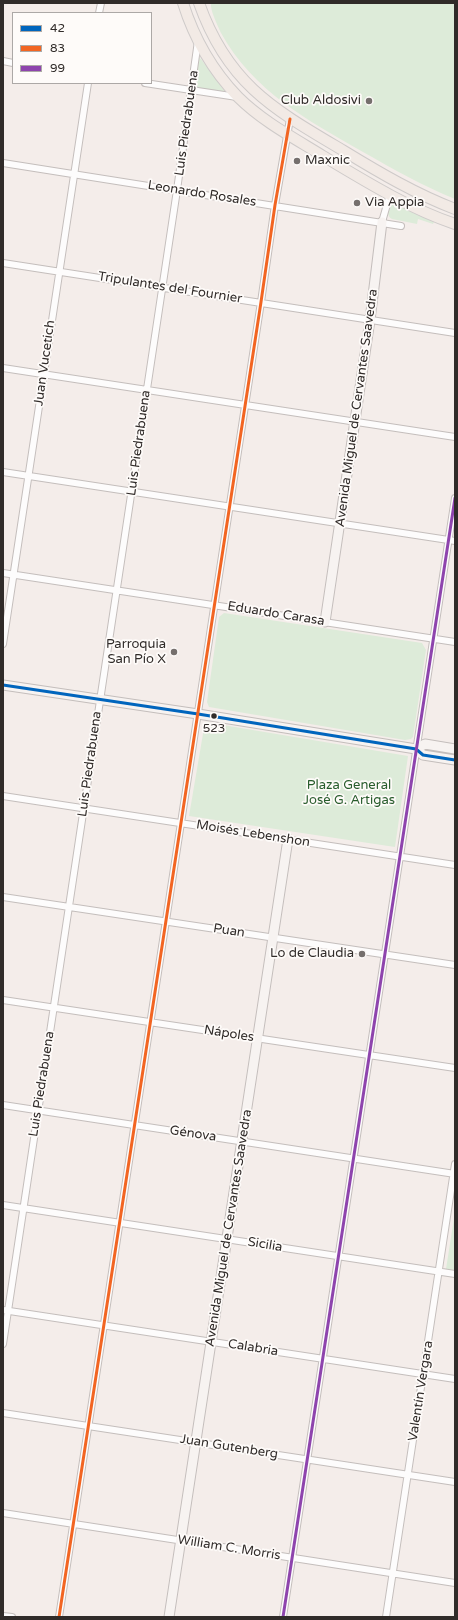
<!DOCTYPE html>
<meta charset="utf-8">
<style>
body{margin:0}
#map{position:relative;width:458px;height:1620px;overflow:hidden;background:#f4edea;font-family:"Varela Round",sans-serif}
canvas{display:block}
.frame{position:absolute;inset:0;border:4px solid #302b29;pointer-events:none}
.legend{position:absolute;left:12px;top:12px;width:140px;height:72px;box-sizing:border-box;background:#fefbf9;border:1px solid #aca8a6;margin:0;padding:5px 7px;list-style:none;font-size:12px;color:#302b29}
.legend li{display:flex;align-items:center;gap:8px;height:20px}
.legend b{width:20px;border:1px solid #aca8a6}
</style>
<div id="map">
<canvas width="458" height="1620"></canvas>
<div class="frame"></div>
<ul class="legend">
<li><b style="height:5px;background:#0065bd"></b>42</li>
<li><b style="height:5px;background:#f26522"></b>83</li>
<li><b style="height:5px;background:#8e44ad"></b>99</li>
</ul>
</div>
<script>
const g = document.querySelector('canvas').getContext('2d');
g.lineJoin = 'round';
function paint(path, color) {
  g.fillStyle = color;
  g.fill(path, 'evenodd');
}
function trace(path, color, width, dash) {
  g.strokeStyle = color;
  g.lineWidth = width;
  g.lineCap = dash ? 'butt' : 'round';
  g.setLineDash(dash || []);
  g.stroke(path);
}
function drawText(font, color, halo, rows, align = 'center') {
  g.font = font + ' "Varela Round",sans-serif';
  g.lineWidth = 3.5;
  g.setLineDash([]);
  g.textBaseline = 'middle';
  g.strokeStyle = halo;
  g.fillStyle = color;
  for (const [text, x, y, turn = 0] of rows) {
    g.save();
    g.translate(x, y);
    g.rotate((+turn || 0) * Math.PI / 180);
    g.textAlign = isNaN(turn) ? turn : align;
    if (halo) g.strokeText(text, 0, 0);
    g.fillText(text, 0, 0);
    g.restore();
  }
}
const green = new Path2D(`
 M 211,3 L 455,3 L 455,199 C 423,186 393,169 363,152 C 307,120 253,91 221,33 C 217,24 210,10 211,3 Z
 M 198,57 L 201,59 L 226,93 L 194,87 Z
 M 393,204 L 434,222 L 433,224 L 418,219 L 417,224 L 392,219 C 386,216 387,208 393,204 Z
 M 224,613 L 422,643 L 426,650 L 413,737 L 411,739 L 405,740 L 209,707 L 207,702 L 219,617 Z
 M 205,722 L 408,756 L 395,847 L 189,816 Z
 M 455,1212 L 455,1270 L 446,1269 Z`);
const street = new Path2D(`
 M 99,13 L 101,3
 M 3,61 L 13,63
 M 145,83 L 237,97
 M 3,163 L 401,226
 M 382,222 L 390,194
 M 3,263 L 455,333
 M 3,368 L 455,437
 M 3,472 L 455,541
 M 3,573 L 455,642
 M 3,644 L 88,83
 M 3,796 L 455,865
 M 3,897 L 455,965
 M 3,1000 L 455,1068
 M 3,1105 L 455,1174
 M 3,1205 L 455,1274
 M 3,1310 L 455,1379
 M 3,1344 L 177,190 L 198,41
 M 3,1413 L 455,1482
 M 3,1513 L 455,1583
 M 3,1616 L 12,1617
 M 59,1617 L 261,302 L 275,205 L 290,119
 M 283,1617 L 455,498
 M 386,1617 L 455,1164`);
const secondary = new Path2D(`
 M 325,622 L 370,320 L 382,222
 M 3,685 L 198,714 L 416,749 L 423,755 L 455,760
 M 416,749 L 425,744 L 455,749
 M 169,1617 L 288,839`);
const primary = new Path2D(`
 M 183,3 C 194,38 213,71 238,97 C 262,121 294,138 323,156 C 365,181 408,208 455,224
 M 199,3 C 228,85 275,110 344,151 C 380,173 416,194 455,209`);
const bus1 = new Path2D(`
 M 3,685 L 198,714 L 416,749 L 423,755 L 455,760`);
const bus2 = new Path2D(`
 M 59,1617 L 261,302 L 275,205 L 290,119`);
const bus3 = new Path2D(`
 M 283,1617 L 455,498`);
const markers = [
 [369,101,4,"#756f6d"],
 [297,161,4,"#756f6d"],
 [357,203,4,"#756f6d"],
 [174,652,4,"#756f6d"],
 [214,716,3.5,"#302b29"],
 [362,954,4,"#756f6d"]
];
const busNames = [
 ["523",214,729]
];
const poiNames = [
 ["Club Aldosivi",361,101],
 ["Maxnic",305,161,"left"],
 ["Via Appia",365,203,"left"],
 ["Parroquia",166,645],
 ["San Pío X",166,660],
 ["Lo de Claudia",354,954]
];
const streetNames = [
 ["Luis Piedrabuena",187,123,-82],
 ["Leonardo Rosales",202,194,9],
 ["Tripulantes del Fournier",170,288,9],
 ["Juan Vucetich",45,363,-82],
 ["Avenida Miguel de Cervantes Saavedra",357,408,-82],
 ["Luis Piedrabuena",139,443,-82],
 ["Eduardo Carasa",276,614,9],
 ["Luis Piedrabuena",90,764,-82],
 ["Moisés Lebenshon",253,834,9],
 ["Puan",229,931,9],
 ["Nápoles",229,1034,9],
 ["Luis Piedrabuena",42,1084,-81],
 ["Génova",193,1134,8],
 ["Avenida Miguel de Cervantes Saavedra",229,1228,-81],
 ["Sicilia",265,1245,9],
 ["Calabria",253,1348,9],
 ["Valentín Vergara",421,1391,-81],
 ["Juan Gutenberg",229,1447,9],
 ["William C. Morris",229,1548,9]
];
const parkNames = [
 ["Plaza General",349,786],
 ["José G. Artigas",349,801]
];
paint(green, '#ddebd9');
trace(street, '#c4bebc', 8);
trace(secondary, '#c4bebc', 11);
trace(primary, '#cecac9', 12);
trace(street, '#fdfcfc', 6);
trace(secondary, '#f7f3f1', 9);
trace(primary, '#f2eae5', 10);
trace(bus1, '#0065bd', 3);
trace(bus2, '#f26522', 3);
trace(bus3, '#8e44ad', 3);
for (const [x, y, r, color] of markers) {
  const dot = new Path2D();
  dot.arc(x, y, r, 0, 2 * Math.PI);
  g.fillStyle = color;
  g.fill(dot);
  trace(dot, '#fefbf9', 1.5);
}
drawText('12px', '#302b29', '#fefbf9', busNames);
drawText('13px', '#302b29', '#fefbf9', poiNames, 'right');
drawText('13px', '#302b29', '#fefbf9', streetNames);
drawText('13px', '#285c2c', '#fefbf9', parkNames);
</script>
